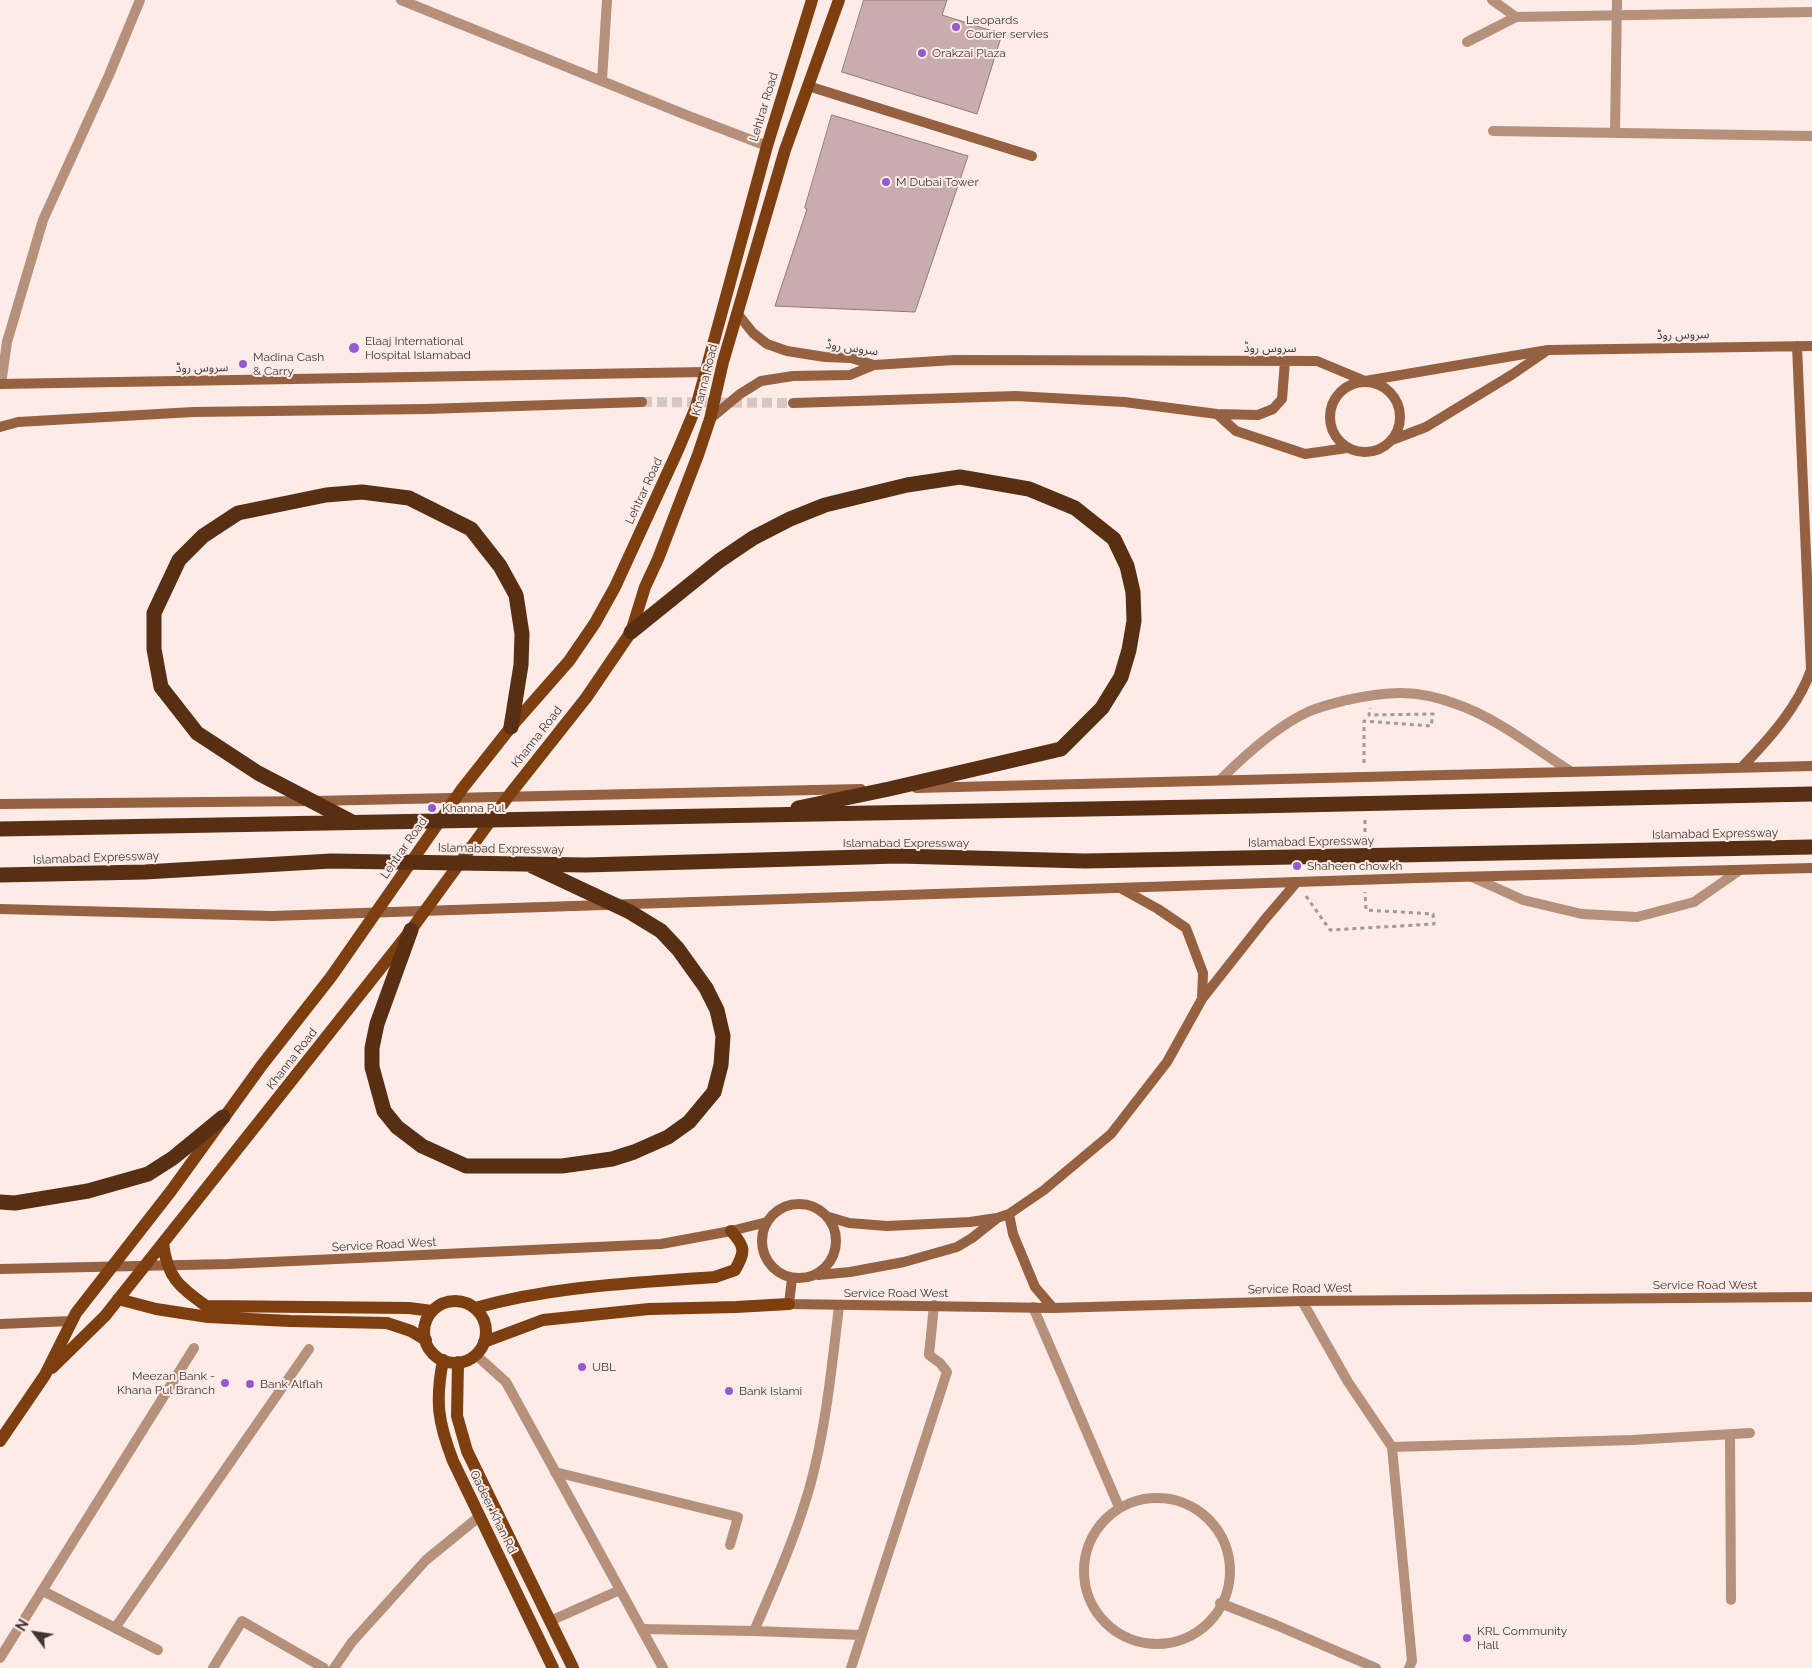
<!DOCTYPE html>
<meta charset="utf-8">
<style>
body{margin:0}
#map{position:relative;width:1812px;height:1668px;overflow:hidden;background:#fcebe6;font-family:Raleway,sans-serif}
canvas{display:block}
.north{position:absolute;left:10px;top:1608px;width:50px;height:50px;-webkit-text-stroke:4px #fcebe6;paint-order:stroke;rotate:301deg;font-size:14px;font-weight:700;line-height:20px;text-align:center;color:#423634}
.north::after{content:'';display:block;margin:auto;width:18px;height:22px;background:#423634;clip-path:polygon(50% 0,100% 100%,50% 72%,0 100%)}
</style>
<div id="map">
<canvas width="1812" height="1668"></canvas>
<div class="north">N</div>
</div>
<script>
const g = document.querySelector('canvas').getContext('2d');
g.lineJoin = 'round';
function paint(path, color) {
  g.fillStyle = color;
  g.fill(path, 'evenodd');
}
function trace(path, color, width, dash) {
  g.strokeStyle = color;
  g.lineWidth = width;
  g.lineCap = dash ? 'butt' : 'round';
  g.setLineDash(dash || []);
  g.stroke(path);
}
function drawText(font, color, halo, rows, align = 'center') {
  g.font = font + ' Raleway,"Noto Sans Arabic",sans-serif';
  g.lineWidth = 4;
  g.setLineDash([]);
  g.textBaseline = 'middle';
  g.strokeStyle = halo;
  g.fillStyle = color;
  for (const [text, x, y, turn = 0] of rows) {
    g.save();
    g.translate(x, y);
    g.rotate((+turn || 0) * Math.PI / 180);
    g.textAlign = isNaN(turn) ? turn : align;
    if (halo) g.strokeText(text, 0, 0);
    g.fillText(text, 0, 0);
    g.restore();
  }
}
const building = new Path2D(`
 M 864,0 L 947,0 L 942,15 L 1002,34 L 977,114 L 842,72 Z
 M 832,115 L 968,156 L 915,312 L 775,306 L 807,209 L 805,208 Z`);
const secondaryTunnel = new Path2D(`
 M 642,402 L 793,403`);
const path = new Path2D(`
 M 1364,763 L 1364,721 L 1431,726 L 1433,714 L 1369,715 L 1370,708
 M 1365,820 L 1365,841
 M 1306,896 L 1330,930 L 1434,924 L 1433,914 L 1366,910 L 1365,892`);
const lane = new Path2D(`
 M 1220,780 C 1245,755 1278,725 1310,711 C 1322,706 1335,703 1347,700 C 1388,691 1416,689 1456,704 C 1497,718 1534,748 1570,771
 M 1472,877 L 1523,900 L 1582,914 L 1637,917 L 1694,902 L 1740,870
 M 476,1355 L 506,1382 L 663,1668
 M 43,1591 L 158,1650
 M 115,1628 L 309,1349
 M 0,1658 L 194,1348`);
const street = new Path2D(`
 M 401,0 L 691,117 L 767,146
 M 1492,0 L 1516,17
 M 1467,42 L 1516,17 L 1812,12
 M 602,80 L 607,0
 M 1493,131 L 1812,136
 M 1615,133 L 1617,0
 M 1,384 L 7,342 L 43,220 L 109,75 L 140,0
 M 1302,1301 L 1348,1382 L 1392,1447 L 1632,1440 L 1750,1433
 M 1033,1307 L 1119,1507
 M 1730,1435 L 1731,1600
 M 1392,1447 L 1412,1661 L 1409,1668
 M 555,1472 L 738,1517 L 730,1545
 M1084 1571a73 73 0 1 1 146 0a73 73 0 1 1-146 0Z
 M 1220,1603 L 1276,1625 L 1376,1668
 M 550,1621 L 620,1590
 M 642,1629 L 754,1631 C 775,1583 796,1536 810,1486 C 826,1428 832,1365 839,1306
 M 754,1631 L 861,1635
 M 213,1668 L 242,1621 L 324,1668
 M 334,1668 L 352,1642 L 426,1560 L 480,1516
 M 851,1668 L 947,1372 L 940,1363 L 929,1355 L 934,1305`);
const secondary = new Path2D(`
 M 808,86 L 1032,156
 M 737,313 L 753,333 L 767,344 L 787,351 L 825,357 L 851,358 L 874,365 L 954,360 L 1317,361 L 1365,381 L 1548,350 L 1812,346
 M1330 417a35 35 0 1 1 70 0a35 35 0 1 1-70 0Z
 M 0,384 L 705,372
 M 793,403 L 1016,396 L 1124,402 L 1217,414 L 1258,415 L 1273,409 L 1282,399 L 1285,361
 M 1217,414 L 1236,431 L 1305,454 L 1347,448
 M 710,419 L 740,394 L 761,381 L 793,376 L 850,375 L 874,365
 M 0,427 L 18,422 L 193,412 L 426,409 L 642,402
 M 1392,440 L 1426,427 L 1513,374 L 1545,352
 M 1742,767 C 1769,739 1798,707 1811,670 L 1797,346
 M 916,788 L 1812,766
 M 0,804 L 314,801 L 861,789
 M 1122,889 L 1158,909 L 1186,928 L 1203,973 L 1202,999
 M 0,909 L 272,916 L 1417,878 L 1812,868
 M762 1241a37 37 0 1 1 74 0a37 37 0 1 1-74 0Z
 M 1009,1214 L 1013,1234 L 1035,1287 L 1053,1308
 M 829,1217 L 849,1223 L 887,1226 L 970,1222 L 997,1218 L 1009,1214 L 1044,1190 L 1111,1134 L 1167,1062 L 1202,999 L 1266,918 L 1296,883
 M 0,1269 L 228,1264 L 661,1244 L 731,1231 L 767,1222
 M 818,1275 L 850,1272 L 904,1262 L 957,1247 L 972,1238 L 996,1219
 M 792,1278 L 789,1304 L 1053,1308 L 1302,1301 L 1812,1297
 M 0,1324 L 71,1321`);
const primary = new Path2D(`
 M 163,1243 C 167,1278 180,1287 206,1306 L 409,1308 L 432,1311
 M 118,1299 L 156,1309 L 208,1317 L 290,1321 L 387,1323 L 411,1331 L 426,1340
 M424 1332a31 31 0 1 1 62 0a31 31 0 1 1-62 0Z
 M 475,1308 C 554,1286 634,1283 715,1277 L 735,1270 C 745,1252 746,1247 731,1231
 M 484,1342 L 543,1320 L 649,1309 L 736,1307 L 789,1304
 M 443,1360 C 435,1402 438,1422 453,1461 L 553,1668
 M 458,1362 L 457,1416 L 467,1451 L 573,1668
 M 52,1368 L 105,1316 L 411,930 L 510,794 L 586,698 L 631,632 L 645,587 L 658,559 L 698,455 L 710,419 L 723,362 L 785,150 L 839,0
 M 0,1441 L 45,1375 L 76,1313 L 171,1191 L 262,1065 L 331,977 L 462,789 L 511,727 L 569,661 L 595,623 L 615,587 L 678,450 L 696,407 L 767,146 L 812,0`);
const highway = new Path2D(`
 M 631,632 L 719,561 L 753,538 L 790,519 L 825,505 L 907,485 L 960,477 L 1029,489 L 1075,508 L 1114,539 L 1127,566 L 1133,592 L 1134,621 L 1129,650 L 1121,677 L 1102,708 L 1061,749 L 889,789 L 798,808
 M 352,822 L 258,773 L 197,733 L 161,687 L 154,649 L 154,613 L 179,560 L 203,536 L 238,513 L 326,495 L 362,492 L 409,498 L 471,529 L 500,566 L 516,595 L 522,634 L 521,665 L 511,727
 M 0,829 L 1252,806 L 1812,794
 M 0,875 L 145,872 L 331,861 L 586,865 L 898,856 L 1085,861 L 1812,847
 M 411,930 L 377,1024 L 372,1048 L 372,1067 L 384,1111 L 397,1127 L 422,1146 L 466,1166 L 562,1166 L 612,1159 L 634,1152 L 668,1137 L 689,1122 L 714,1092 L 721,1065 L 723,1036 L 717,1010 L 706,988 L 678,949 L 661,931 L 630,912 L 532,866
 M 0,1202 L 15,1203 L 88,1191 L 148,1174 L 173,1158 L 223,1117`);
const markers = [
 [956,27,5,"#945ad2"],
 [922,53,5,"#945ad2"],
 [886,182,5,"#945ad2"],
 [354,348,6,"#945ad2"],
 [243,364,5,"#945ad2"],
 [432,808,5,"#945ad2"],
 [1297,866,5,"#945ad2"],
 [582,1367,5,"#945ad2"],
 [225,1383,5,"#945ad2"],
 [250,1384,5,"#945ad2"],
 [729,1391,5,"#945ad2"],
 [1467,1638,5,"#945ad2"]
];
const poiNames = [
 ["Leopards",966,20],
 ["Courier servies",966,34],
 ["Orakzai Plaza",932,53],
 ["M Dubai Tower",896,182],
 ["Elaaj International",365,341],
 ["Hospital Islamabad",365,355],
 ["Madina Cash",253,357],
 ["& Carry",253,371],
 ["Khanna Pul",442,808],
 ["Shaheen chowkh",1307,866],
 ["UBL",592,1367],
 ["Meezan Bank -",215,1376,"right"],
 ["Khana Pul Branch",215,1390,"right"],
 ["Bank Alflah",260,1384],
 ["Bank Islami",739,1391],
 ["KRL Community",1477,1631],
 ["Hall",1477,1645]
];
const streetNames = [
 ["Lehtrar Road",764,107,-73],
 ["سروس روڈ",1683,335,-1],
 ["سروس روڈ",852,348,8],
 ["سروس روڈ",1270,348],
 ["سروس روڈ",202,368,-1],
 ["Khanna Road",705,380,-76],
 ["Lehtrar Road",644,491,-65],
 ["Khanna Road",537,737,-52],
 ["Islamabad Expressway",1715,834,-1],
 ["Islamabad Expressway",1311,842,-1],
 ["Islamabad Expressway",906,843],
 ["Lehtrar Road",404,848,-55],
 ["Islamabad Expressway",501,849,1],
 ["Islamabad Expressway",96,858,-2],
 ["Khanna Road",292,1059,-52],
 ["Service Road West",384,1245,-3],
 ["Service Road West",1705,1285],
 ["Service Road West",1300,1289,-1],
 ["Service Road West",896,1293],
 ["Qadeer Khan Rd",493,1512,64]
];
paint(building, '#c9acad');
trace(building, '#927777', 1);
trace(secondaryTunnel, '#d7c7c2', 10, [10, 5]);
trace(path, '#a79894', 3, [4, 4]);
trace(lane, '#b5907a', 10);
trace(street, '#b5907a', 10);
trace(secondary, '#966140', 10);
trace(primary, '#7e3f10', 12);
trace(highway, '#582f12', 15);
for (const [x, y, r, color] of markers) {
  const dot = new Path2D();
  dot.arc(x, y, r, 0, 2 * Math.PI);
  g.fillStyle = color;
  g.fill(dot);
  trace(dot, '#fcebe6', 2);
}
drawText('12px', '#423634', '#fcebe6', poiNames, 'left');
drawText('12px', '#423634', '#fcebe6', streetNames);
</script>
